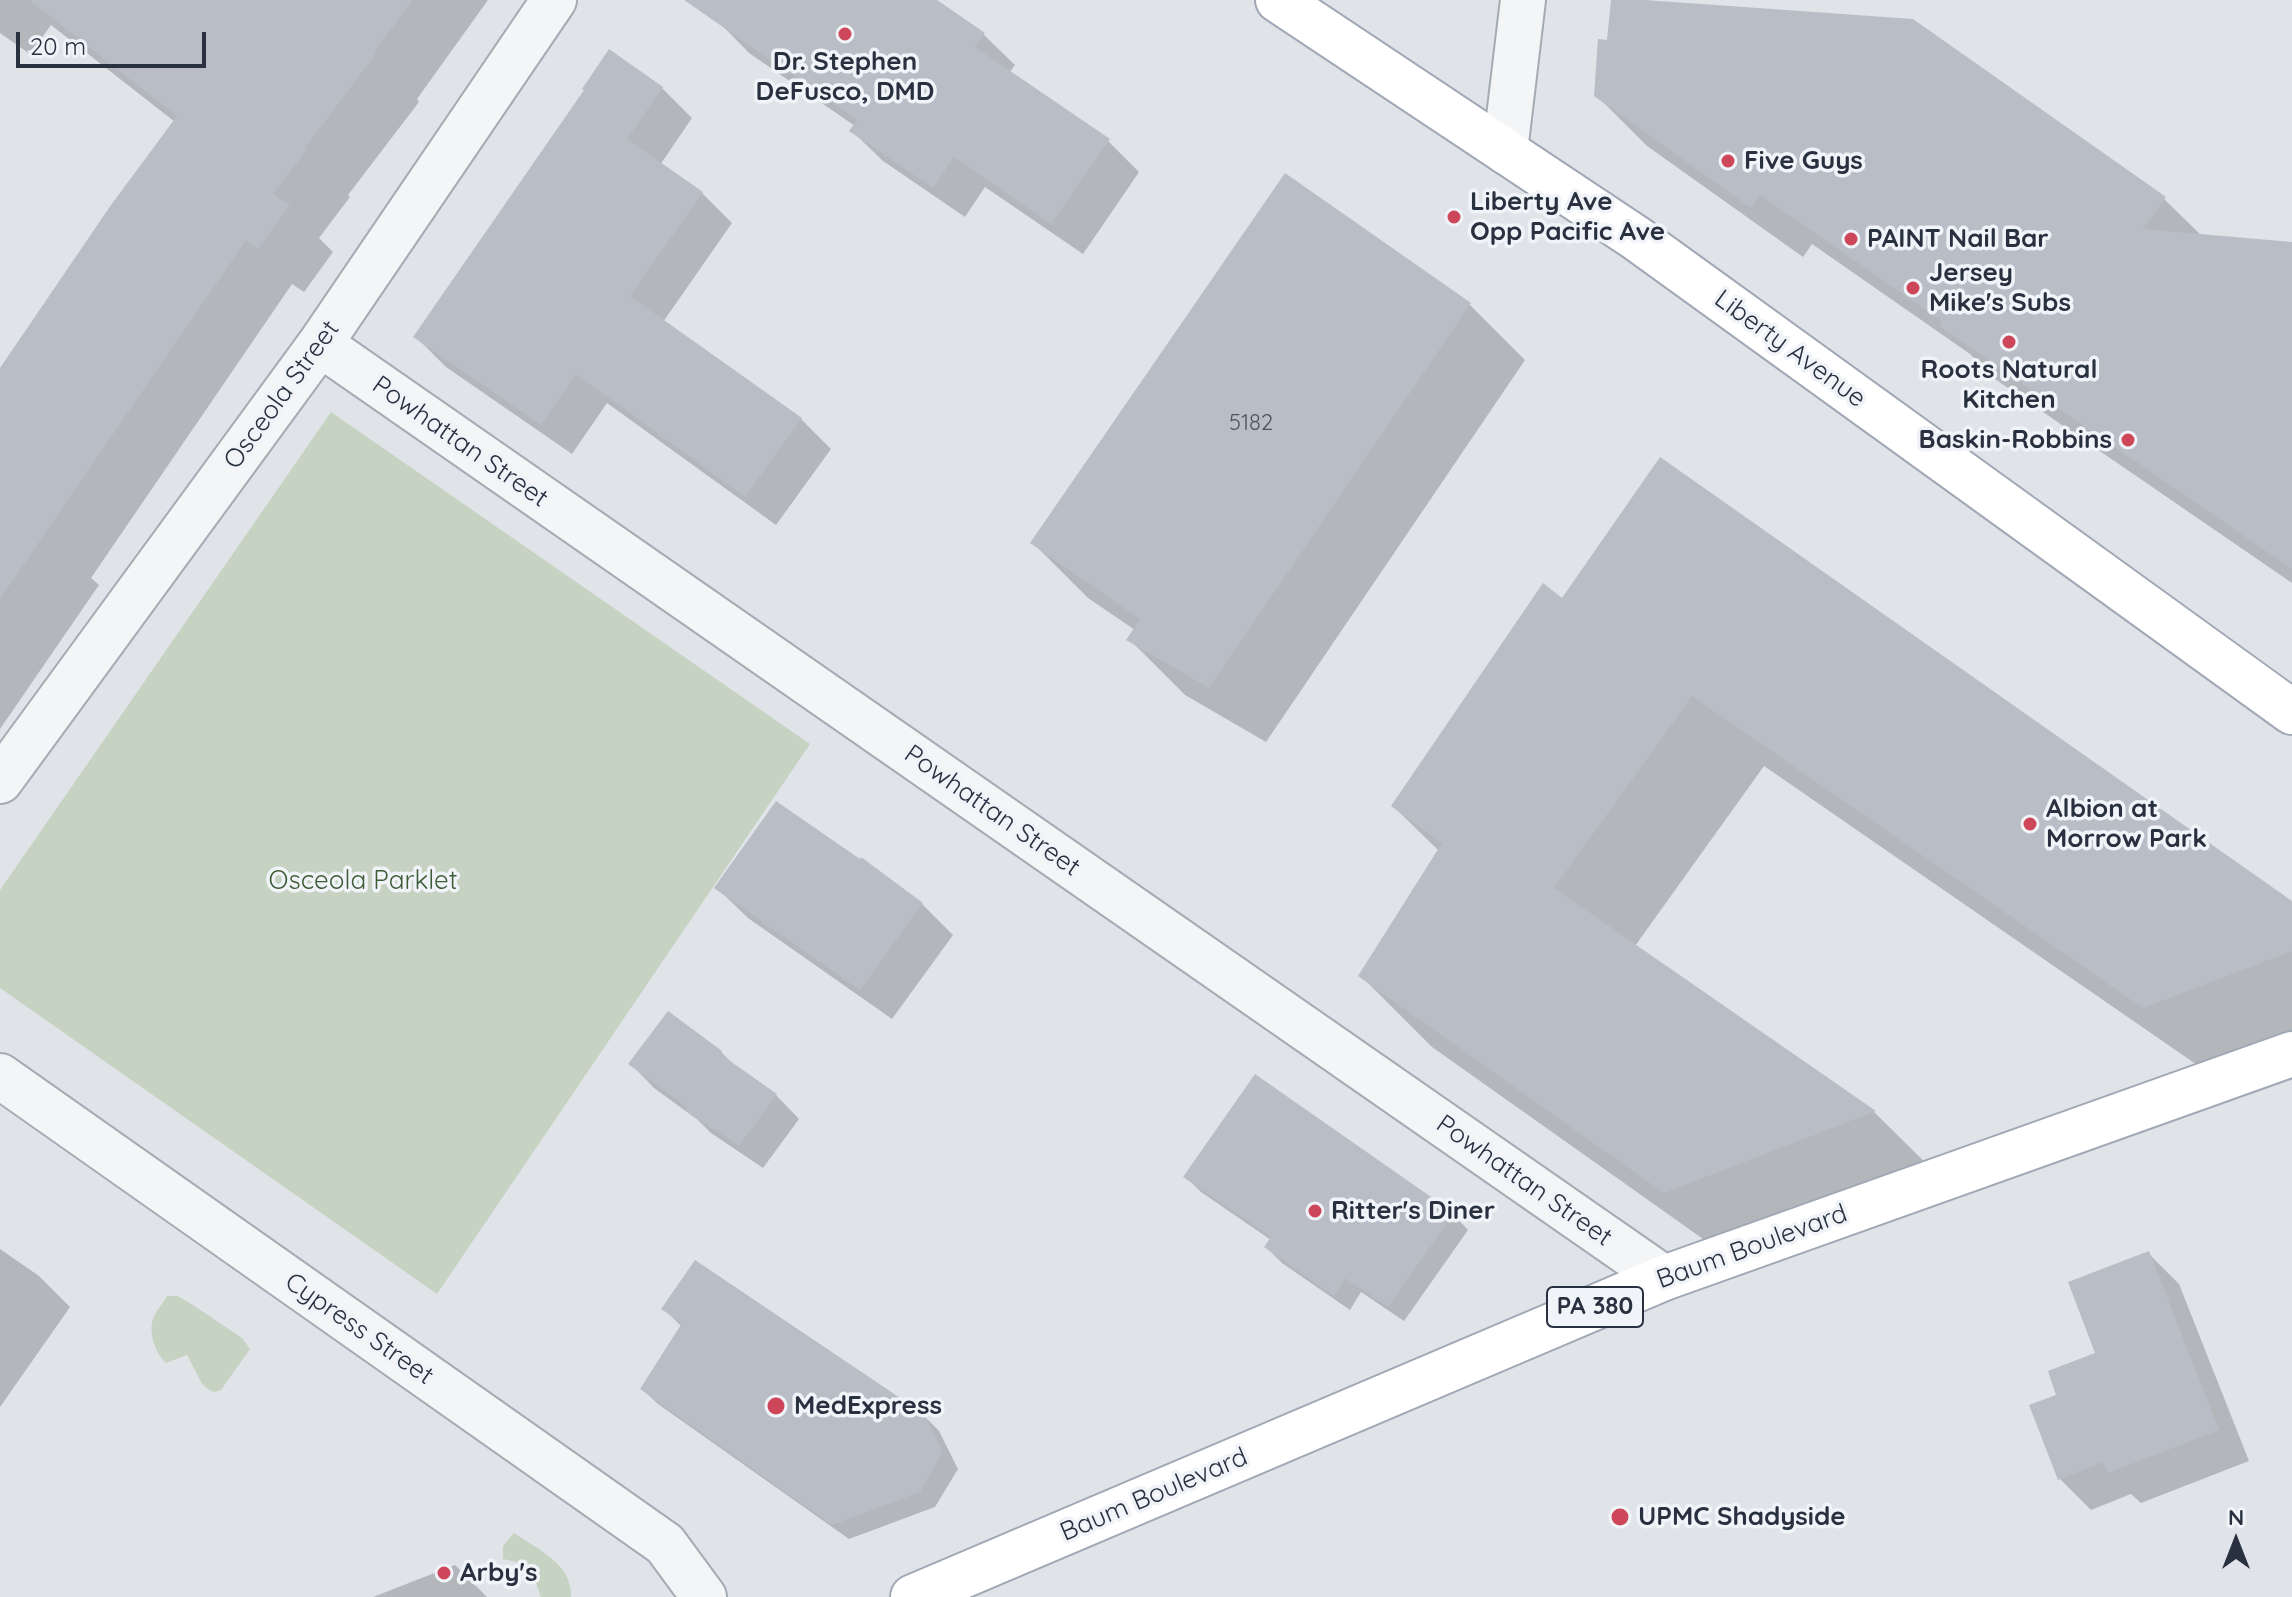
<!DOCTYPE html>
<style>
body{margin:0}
#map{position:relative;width:2292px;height:1597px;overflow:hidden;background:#e0e4e9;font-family:Quicksand,sans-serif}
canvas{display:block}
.north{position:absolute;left:2196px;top:1501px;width:80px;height:80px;-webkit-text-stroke:6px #f0f3f7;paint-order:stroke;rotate:0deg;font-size:22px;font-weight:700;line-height:32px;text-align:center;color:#293141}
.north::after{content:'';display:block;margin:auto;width:28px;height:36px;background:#293141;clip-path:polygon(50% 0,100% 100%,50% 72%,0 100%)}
.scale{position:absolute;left:16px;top:32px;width:190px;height:36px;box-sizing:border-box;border:4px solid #293141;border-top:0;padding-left:10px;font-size:24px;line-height:28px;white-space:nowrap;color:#293141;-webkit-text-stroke:6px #f0f3f7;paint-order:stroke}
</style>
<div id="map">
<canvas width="2292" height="1597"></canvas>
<div class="north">N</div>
<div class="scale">20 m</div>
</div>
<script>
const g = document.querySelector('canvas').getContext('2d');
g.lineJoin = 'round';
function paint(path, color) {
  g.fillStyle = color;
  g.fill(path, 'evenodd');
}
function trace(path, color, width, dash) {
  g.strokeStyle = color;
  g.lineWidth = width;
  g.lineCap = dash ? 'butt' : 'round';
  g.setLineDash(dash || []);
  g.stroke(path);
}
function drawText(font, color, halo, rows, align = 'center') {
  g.font = font + ' Quicksand,sans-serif';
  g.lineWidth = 7;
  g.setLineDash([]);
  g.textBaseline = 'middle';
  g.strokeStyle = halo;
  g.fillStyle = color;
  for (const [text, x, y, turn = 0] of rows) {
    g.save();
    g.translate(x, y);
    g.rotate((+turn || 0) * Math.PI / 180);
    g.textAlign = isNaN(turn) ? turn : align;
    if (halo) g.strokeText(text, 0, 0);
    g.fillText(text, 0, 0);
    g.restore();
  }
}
const green = new Path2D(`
 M 331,412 L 810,744 L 437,1294 L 0,988 L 0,890 Z
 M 167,1296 L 178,1296 L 193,1305 L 242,1338 L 250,1349 L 221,1390 L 214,1392 L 206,1388 L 201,1382 L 187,1355 L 166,1363 C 156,1355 148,1332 153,1319 C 156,1311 163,1303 167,1296 Z
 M 514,1533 C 537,1549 573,1564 571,1597 L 541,1597 L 531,1569 L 526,1571 L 523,1564 L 503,1559 L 503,1546 Z`);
const shadow = new Path2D(`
 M 0,0 L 488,0 L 417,99 L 419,102 L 348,195 L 350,197 L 319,238 L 333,252 L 304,292 L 292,284 L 91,578 L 99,585 L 0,729 L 0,371 L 175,122 L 51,25 L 30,54 L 0,33 Z
 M 734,0 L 935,0 L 984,35 L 1015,65 L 1009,73 L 1108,141 L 1139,172 L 1083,254 L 985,187 L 965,217 L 883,161 L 852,131 L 855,126 L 749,53 L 719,22 Z
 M 1613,0 L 2164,199 L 2202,236 L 2292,244 L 2292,583 L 1992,377 L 1970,354 L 1812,244 L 1803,257 L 1647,146 L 1596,95 L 1609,43 Z
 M 662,88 L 692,118 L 660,165 L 702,193 L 732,223 L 663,322 L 801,419 L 831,449 L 776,525 L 607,403 L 572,454 L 446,367 L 416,337 Z
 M 1470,305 L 1525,360 L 1266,742 L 1185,695 L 1129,639 L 1135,630 L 1088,598 L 1033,543 Z
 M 1563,600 L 2292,903 L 2292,1049 L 2216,1078 L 1764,766 L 1635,946 L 1874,1112 L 1945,1182 L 1737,1263 L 1432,1047 L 1361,976 L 1439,851 L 1393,806 Z
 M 717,888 L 922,904 L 953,935 L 892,1019 L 748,918 Z
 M 721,1052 L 737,1068 L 776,1095 L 799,1119 L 763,1168 L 711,1133 L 698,1120 L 654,1088 L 631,1064 Z
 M 1186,1177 L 1453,1214 L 1468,1230 L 1404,1321 L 1361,1292 L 1350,1310 L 1282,1263 L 1266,1247 L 1271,1240 L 1201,1192 Z
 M 0,1249 L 39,1276 L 70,1307 L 0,1407 Z
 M 2148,1253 L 2179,1284 L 2249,1461 L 2141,1503 L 2131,1494 L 2091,1510 L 2060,1479 L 2059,1396 L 2098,1354 Z
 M 664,1309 L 923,1415 L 939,1431 L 958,1469 L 935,1507 L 849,1539 L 658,1404 L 642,1389 L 682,1327 Z
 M 455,1565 L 487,1597 L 373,1597 Z`);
const building = new Path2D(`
 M 29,0 L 413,0 L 373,53 L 375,55 L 304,149 L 306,151 L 273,194 L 290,205 L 258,249 L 246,240 L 0,599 L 0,368 L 111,205 L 177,116 Z
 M 684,0 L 937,0 L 985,33 L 975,47 L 1110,139 L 1051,224 L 954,157 L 933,188 L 849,131 L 857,120 Z
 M 1611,0 L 1645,0 L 1913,19 L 2166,197 L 2143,229 L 2292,242 L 2292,569 L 1939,326 L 1942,321 L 1760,195 L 1751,208 L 1594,96 L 1598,39 L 1607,40 Z
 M 609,49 L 663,87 L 627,139 L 703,192 L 630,296 L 802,418 L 745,497 L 576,374 L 541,425 L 413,337 L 584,90 L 582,89 Z
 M 1285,173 L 1471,303 L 1209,688 L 1126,640 L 1140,619 L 1030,543 Z
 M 1660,457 L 2292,901 L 2292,951 L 2143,1008 L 1692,696 L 1554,888 L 1876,1111 L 1664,1193 L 1358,976 L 1442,843 L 1391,806 L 1543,583 L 1562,598 Z
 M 776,801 L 860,859 L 861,857 L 923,903 L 860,990 L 714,888 Z
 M 668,1011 L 722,1051 L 720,1054 L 777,1094 L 739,1146 L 685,1110 L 687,1107 L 628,1064 Z
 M 1255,1074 L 1454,1213 L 1388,1307 L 1345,1278 L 1334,1296 L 1264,1247 L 1271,1237 L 1183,1177 Z
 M 2149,1251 L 2219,1430 L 2108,1473 L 2103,1462 L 2058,1480 L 2029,1405 L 2056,1395 L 2048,1371 L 2095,1353 L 2068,1282 Z
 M 695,1260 L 924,1414 L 943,1452 L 920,1492 L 832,1525 L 640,1389 L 682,1323 L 661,1309 Z`);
const minor = new Path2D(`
 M 1505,151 L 1523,0
 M 320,344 L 1664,1278
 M 0,781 L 320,344 L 554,0
 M 0,1076 L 665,1544 L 704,1597`);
const primary = new Path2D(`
 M 1278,0 L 1636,238 L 2292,712
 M 913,1597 L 1664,1278 L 2292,1054`);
const markers = [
 [845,34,8,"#ce4659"],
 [1728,161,8,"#ce4659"],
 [1454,217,8,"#ce4659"],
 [1851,239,8,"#ce4659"],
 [1913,288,8,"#ce4659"],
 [2009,342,8,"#ce4659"],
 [2128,440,8,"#ce4659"],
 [2030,824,8,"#ce4659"],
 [1315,1211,8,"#ce4659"],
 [776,1406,10,"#ce4659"],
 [1620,1517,10,"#ce4659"],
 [444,1573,8,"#ce4659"]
];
const numberNames = [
 ["5182",1251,423]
];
const shields = [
 [1595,1307,96]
];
const shieldNames = [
 ["PA 380",1595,1307]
];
const poiNames = [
 ["Dr. Stephen",845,62,"center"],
 ["DeFusco, DMD",845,92,"center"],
 ["Five Guys",1744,161],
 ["Liberty Ave",1470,202],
 ["Opp Pacific Ave",1470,232],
 ["PAINT Nail Bar",1867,239],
 ["Jersey",1929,273],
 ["Mike's Subs",1929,303],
 ["Roots Natural",2009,370,"center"],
 ["Kitchen",2009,400,"center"],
 ["Baskin-Robbins",2112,440,"right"],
 ["Albion at",2046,809],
 ["Morrow Park",2046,839],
 ["Ritter's Diner",1331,1211],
 ["MedExpress",794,1406],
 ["UPMC Shadyside",1638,1517],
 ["Arby's",460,1573]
];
const streetNames = [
 ["Liberty Avenue",1790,349,36],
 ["Osceola Street",282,395,-54],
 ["Powhattan Street",460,442,35],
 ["Powhattan Street",992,811,35],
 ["Powhattan Street",1524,1181,35],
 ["Baum Boulevard",1752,1247,-20],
 ["Cypress Street",359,1329,35],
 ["Baum Boulevard",1154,1495,-23]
];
const parkNames = [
 ["Osceola Parklet",363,881]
];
paint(green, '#c6d3c2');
paint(shadow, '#0003');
paint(building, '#b8bdc6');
trace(minor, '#a5abb3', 48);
trace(primary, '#a0a8b5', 48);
trace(minor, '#f3f5f7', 44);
trace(primary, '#fff', 44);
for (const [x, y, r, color] of markers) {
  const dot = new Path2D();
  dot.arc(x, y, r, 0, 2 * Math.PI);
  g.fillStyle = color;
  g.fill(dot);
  trace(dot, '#f0f3f7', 3);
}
drawText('22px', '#4d5462', null, numberNames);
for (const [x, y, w] of shields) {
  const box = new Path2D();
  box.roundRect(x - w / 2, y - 20, w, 40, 6);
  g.fillStyle = '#f0f3f7';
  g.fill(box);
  trace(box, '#293141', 2);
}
drawText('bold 24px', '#293141', null, shieldNames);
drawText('bold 26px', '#293141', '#f0f3f7', poiNames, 'left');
drawText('26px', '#293141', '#f0f3f7', streetNames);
drawText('26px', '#3d5c36', '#f0f3f7', parkNames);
</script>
